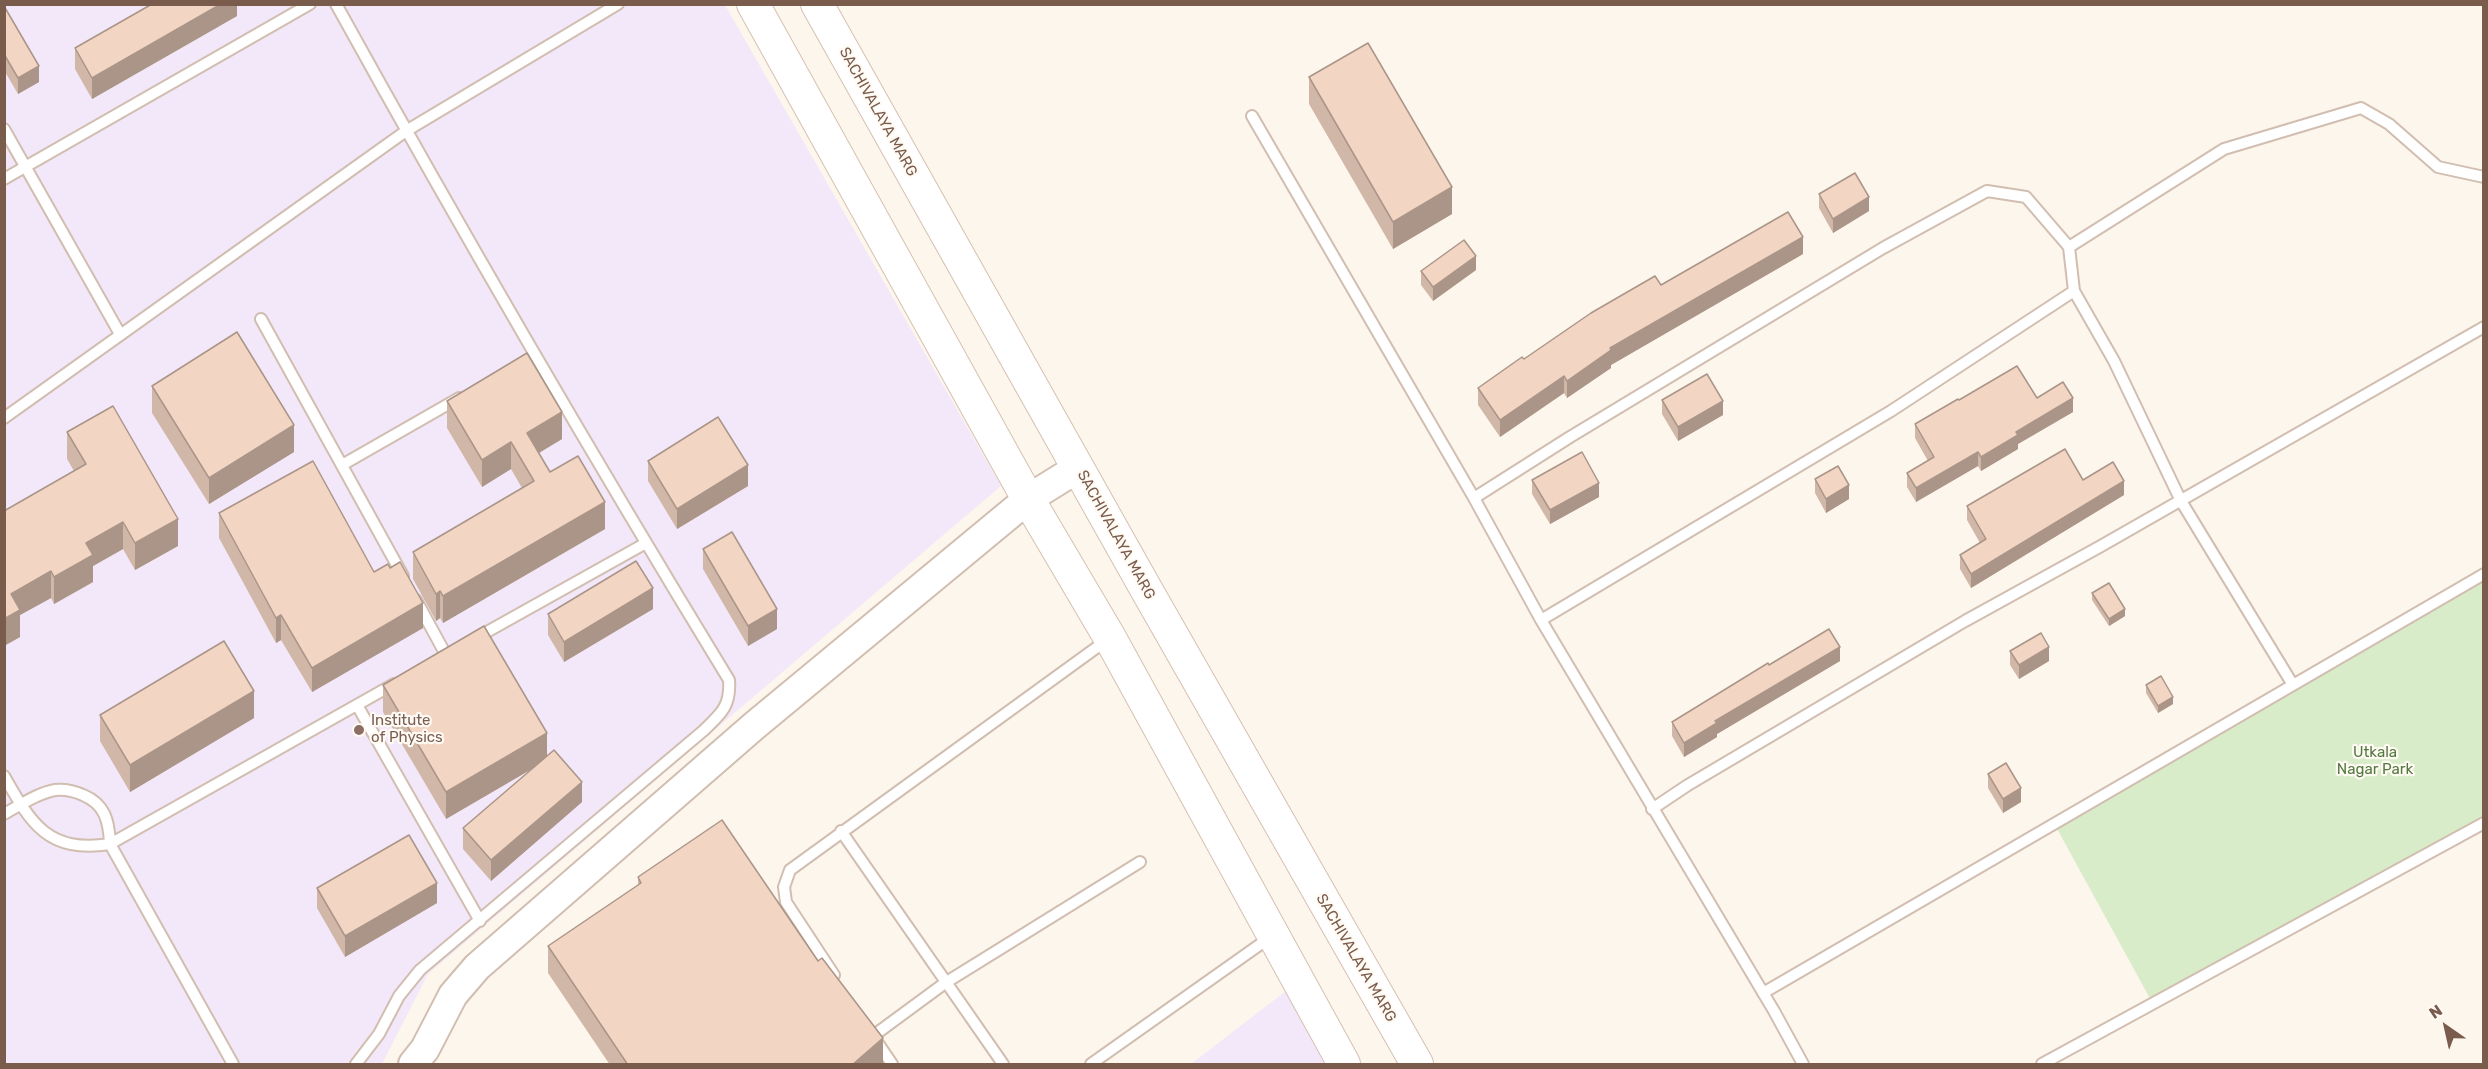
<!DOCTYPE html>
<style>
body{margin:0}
#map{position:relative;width:2488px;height:1069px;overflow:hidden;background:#fdf6ec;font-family:Rubik,sans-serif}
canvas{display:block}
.frame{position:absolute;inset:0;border:6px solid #7a5c4d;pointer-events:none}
.north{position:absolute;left:2416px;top:997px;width:60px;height:60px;-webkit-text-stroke:4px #fffaf3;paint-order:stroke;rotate:326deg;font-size:16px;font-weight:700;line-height:24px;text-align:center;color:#7a5c4d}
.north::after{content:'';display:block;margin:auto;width:21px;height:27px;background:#7a5c4d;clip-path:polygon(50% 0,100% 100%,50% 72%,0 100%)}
</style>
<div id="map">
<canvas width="2488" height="1069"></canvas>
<div class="frame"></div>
<div class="north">N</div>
</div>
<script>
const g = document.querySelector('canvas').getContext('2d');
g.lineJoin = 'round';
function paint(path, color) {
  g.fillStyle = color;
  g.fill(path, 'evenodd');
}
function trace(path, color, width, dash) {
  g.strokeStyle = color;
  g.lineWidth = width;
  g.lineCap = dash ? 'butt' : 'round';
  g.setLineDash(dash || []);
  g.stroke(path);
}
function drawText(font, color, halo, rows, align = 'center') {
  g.font = font + ' Rubik,sans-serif';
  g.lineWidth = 4.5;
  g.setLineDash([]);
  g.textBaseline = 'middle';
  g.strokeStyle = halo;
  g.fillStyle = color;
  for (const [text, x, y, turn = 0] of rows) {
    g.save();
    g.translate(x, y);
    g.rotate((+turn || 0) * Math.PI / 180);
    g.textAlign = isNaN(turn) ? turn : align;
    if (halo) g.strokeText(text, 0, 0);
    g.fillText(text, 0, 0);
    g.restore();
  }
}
const education = new Path2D(`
 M 5,5 L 725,5 L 1001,486 L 428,974 L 382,1064 L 5,1064 Z
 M 1295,984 L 1340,1064 L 1191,1064 Z`);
const green = new Path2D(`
 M 2483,577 L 2483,823 L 2153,1004 L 2055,825 Z`);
const service = new Path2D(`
 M 336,4 C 462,232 593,457 729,680 C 731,706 721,714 703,731 L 420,970 L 399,996 L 379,1034 L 356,1064
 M 1252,116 L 1474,498
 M 4,129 L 120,334
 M 4,179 L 310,4
 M 2074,291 L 2114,361 L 2181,501 L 2293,685
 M 261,319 L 403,576
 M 4,418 L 406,131 L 618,4
 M 342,465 L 459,398
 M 416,600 L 446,655
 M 1541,620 L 1474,498 L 1570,437 L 1883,248 L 1987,191 L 2026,197 L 2069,247
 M 476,638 L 646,543
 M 357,705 L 480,921
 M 4,776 C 32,825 48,853 110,844 L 394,684
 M 1652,809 L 1688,785 L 1965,621 L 2101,546 L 2484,327
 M 4,814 C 20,805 38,793 55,790 C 65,789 74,791 83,795 C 105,804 109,821 110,844 L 233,1064
 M 841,831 L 1003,1064
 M 834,975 L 786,902 L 784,887 L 790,870 L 1107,640
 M 1763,993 L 2484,574
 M 873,1036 L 945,983 L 1140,862
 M 875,1039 L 892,1064
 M 1091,1064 L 1272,936
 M 1803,1064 L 1774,1011 L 1541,620 L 1891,411 L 2074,291 L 2069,247 L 2224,149 L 2361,108 L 2389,124 L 2438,167 L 2484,177
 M 2042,1064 L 2484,823`);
const tertiary = new Path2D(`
 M 413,1064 L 425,1049 L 453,995 L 477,967 L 754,726 L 1028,499 L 1078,468`);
const secondary = new Path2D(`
 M 753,4 L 1028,499 L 1110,638 L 1344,1064
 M 817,4 L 1146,589 L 1417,1064`);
const wall = new Path2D(`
 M 237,4 L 237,16 L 92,99 L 75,69 L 75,48 Z
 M 4,6 L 39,82 L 18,94 L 4,70 Z
 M 1309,77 L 1452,214 L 1393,249 L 1309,104 Z
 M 1819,194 L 1869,211 L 1833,233 L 1819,208 Z
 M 1803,254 L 1611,365 L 1611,368 L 1567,398 L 1564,393 L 1500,437 L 1478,405 L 1478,388 L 1524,359 L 1661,285 Z
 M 1476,270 L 1433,301 L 1421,285 L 1421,271 Z
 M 152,386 L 294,452 L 209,504 L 152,413 Z
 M 2037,398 L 2073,412 L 2018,444 L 2018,449 L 1981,471 L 1978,466 L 1916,502 L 1907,487 L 1907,473 L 1928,461 L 1915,438 L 1915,424 L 1959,400 Z
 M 1662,400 L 1723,415 L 1678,441 L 1662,414 Z
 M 447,401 L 562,439 L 539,453 L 550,472 L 605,529 L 443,623 L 440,618 L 436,621 L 413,579 L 413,552 L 522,488 L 511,469 L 482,487 L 447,428 Z
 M 67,432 L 178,546 L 135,570 L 123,549 L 93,566 L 93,582 L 54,604 L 51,598 L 20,615 L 20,637 L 4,646 L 4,511 L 74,471 L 67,459 Z
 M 648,461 L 748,486 L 677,529 L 648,481 Z
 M 1815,479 L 1849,499 L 1826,513 L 1815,493 Z
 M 1532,480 L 1599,497 L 1550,524 L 1532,494 Z
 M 2083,480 L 2124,495 L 1971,588 L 1960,569 L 1960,555 L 1980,543 L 1967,520 L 1967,506 Z
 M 219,513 L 374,572 L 423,628 L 312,692 L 281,640 L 276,643 L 219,538 Z
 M 703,549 L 777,629 L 748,646 L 703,569 Z
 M 2092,593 L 2125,616 L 2109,626 L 2092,600 Z
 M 653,609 L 564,662 L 548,635 L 548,614 Z
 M 2010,651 L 2049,661 L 2019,679 L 2010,665 Z
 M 1840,661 L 1717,734 L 1717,737 L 1684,757 L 1672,736 L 1672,722 L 1769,665 Z
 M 383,685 L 547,756 L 582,802 L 491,881 L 463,849 L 463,828 L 532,769 L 446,819 L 383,712 Z
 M 2146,685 L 2173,704 L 2158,713 L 2146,693 Z
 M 100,715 L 254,718 L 130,792 L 100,741 Z
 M 1988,774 L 2021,802 L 2003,813 L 1988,788 Z
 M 638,877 L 883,1065 L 610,1065 L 548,973 L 548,946 L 638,885 Z
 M 317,888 L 437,903 L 345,957 L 317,908 Z`);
const shadedWall = new Path2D(`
 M 221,4 L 237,4 L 237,16 L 92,99 L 92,78 Z
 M 39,66 L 39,82 L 18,94 L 18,78 Z
 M 1452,187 L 1452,214 L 1393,249 L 1393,222 Z
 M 1869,197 L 1869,211 L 1833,233 L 1833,219 Z
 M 1803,237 L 1803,254 L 1611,365 L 1611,368 L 1567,398 L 1567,381 L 1610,348 Z
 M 1476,256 L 1476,270 L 1433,301 L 1433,287 Z
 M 1564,376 L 1564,393 L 1500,437 L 1500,420 Z
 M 2073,398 L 2073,412 L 2018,444 L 2018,449 L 1981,471 L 1981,457 L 2016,432 Z
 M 1723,401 L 1723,415 L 1678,441 L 1678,427 Z
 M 562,412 L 562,439 L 527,460 L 527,433 Z
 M 294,425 L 294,452 L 209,504 L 209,478 Z
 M 511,442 L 511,469 L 482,487 L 482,460 Z
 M 1978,452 L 1978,466 L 1916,502 L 1916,488 Z
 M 748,465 L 748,486 L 677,529 L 677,509 Z
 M 2124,481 L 2124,495 L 1971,588 L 1971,574 Z
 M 1599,483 L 1599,497 L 1550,524 L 1550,510 Z
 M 1849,485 L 1849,499 L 1826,513 L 1826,499 Z
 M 605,502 L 605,529 L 443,623 L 443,596 Z
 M 178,519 L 178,546 L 135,570 L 135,543 Z
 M 123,522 L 123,549 L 93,566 L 93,582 L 54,604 L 54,577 L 86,543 Z
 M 51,571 L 51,598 L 20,615 L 20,637 L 4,646 L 4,619 L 11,594 Z
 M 653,588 L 653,609 L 564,662 L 564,642 Z
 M 440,591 L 440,618 L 436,621 L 436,594 Z
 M 423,603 L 423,628 L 312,692 L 312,668 Z
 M 777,609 L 777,629 L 748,646 L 748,626 Z
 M 2125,609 L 2125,616 L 2109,626 L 2109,619 Z
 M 281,615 L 281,640 L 276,643 L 276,618 Z
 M 1840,647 L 1840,661 L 1717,734 L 1717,737 L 1684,757 L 1684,743 L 1715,721 Z
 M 2049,647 L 2049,661 L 2019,679 L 2019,665 Z
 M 254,691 L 254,718 L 130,792 L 130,765 Z
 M 2173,697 L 2173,704 L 2158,713 L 2158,706 Z
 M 547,733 L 547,760 L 446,819 L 446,792 Z
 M 582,782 L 582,802 L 491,881 L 491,860 Z
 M 2021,788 L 2021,802 L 2003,813 L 2003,799 Z
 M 437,883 L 437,903 L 345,957 L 345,936 Z
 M 883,1038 L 883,1065 L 852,1065 Z`);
const building = new Path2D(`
 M 152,4 L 221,4 L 92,78 L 75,48 Z
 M 4,6 L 39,66 L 18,78 L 4,54 Z
 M 1368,43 L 1452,187 L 1393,222 L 1309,77 Z
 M 1855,173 L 1869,197 L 1833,219 L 1819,194 Z
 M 1788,212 L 1803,237 L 1610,348 L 1611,350 L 1567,381 L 1564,376 L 1500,420 L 1478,388 L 1522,357 L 1524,359 L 1591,313 L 1655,276 L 1661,285 Z
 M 1464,240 L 1476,256 L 1433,287 L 1421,271 Z
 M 237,332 L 294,425 L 209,478 L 152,386 Z
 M 527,353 L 562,412 L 527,433 L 550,472 L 578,456 L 605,502 L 443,596 L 440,591 L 436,594 L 413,552 L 534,481 L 511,442 L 482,460 L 447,401 Z
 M 2017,366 L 2037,398 L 2063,382 L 2073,398 L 2016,432 L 2018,435 L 1981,457 L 1978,452 L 1916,488 L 1907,473 L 1934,457 L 1915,424 L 1958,399 L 1959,400 Z
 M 1707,374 L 1723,401 L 1678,427 L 1662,400 Z
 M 113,406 L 178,519 L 135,543 L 123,522 L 86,543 L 93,555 L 54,577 L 51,571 L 11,594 L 20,610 L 4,619 L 4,511 L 86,464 L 67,432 Z
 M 718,417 L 748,465 L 677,509 L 648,461 Z
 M 2065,449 L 2083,480 L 2113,462 L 2124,481 L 1971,574 L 1960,555 L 1986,539 L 1967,506 Z
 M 1582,452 L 1599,483 L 1550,510 L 1532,480 Z
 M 313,461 L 374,572 L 388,564 L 390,568 L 400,562 L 423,603 L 312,668 L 281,615 L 276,618 L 219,513 Z
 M 1838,466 L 1849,485 L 1826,499 L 1815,479 Z
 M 732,532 L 777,609 L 748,626 L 703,549 Z
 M 636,561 L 653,588 L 564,642 L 548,614 Z
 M 2109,583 L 2125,609 L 2109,619 L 2092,593 Z
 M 484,626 L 547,733 L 446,792 L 383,685 Z
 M 1829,629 L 1840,647 L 1715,721 L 1717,723 L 1684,743 L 1672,722 L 1768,663 L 1769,665 Z
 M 2041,633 L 2049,647 L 2019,665 L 2010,651 Z
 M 224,641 L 254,691 L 130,765 L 100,715 Z
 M 2161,676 L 2173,697 L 2158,706 L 2146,685 Z
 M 554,750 L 582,782 L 491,860 L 463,828 Z
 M 2006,763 L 2021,788 L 2003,799 L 1988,774 Z
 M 722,820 L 818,961 L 822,958 L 883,1038 L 852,1065 L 628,1065 L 548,946 L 641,883 L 638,877 Z
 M 409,835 L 437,883 L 345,936 L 317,888 Z`);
const markers = [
 [359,730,6,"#8d6e63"]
];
const streetNames = [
 ["SACHIVALAYA MARG",878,112,61],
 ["SACHIVALAYA MARG",1116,535,61],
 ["SACHIVALAYA MARG",1356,958,60]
];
const educationNames = [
 ["Institute",371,721],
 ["of Physics",371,738]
];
const parkNames = [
 ["Utkala",2375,753],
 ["Nagar Park",2375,770]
];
paint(education, '#f3e8fa');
paint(green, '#d8ecc9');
trace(service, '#d1beb0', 14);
trace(tertiary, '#d1beb0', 32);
trace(secondary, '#d6c0b0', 34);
trace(service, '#fff', 10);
trace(tertiary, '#fff', 28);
trace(secondary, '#fff', 32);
paint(wall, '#d1b7a8');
paint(shadedWall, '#aa9588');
paint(building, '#f3d5c3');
trace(building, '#aa9588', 1.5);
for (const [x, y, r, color] of markers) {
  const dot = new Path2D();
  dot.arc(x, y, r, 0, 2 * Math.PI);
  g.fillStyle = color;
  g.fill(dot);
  trace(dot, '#fffaf3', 2);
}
drawText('15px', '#7a5c4d', '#fffaf3', streetNames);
drawText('15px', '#785e54', '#fffaf3', educationNames, 'left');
drawText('15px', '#537a41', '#fffaf3', parkNames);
</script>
